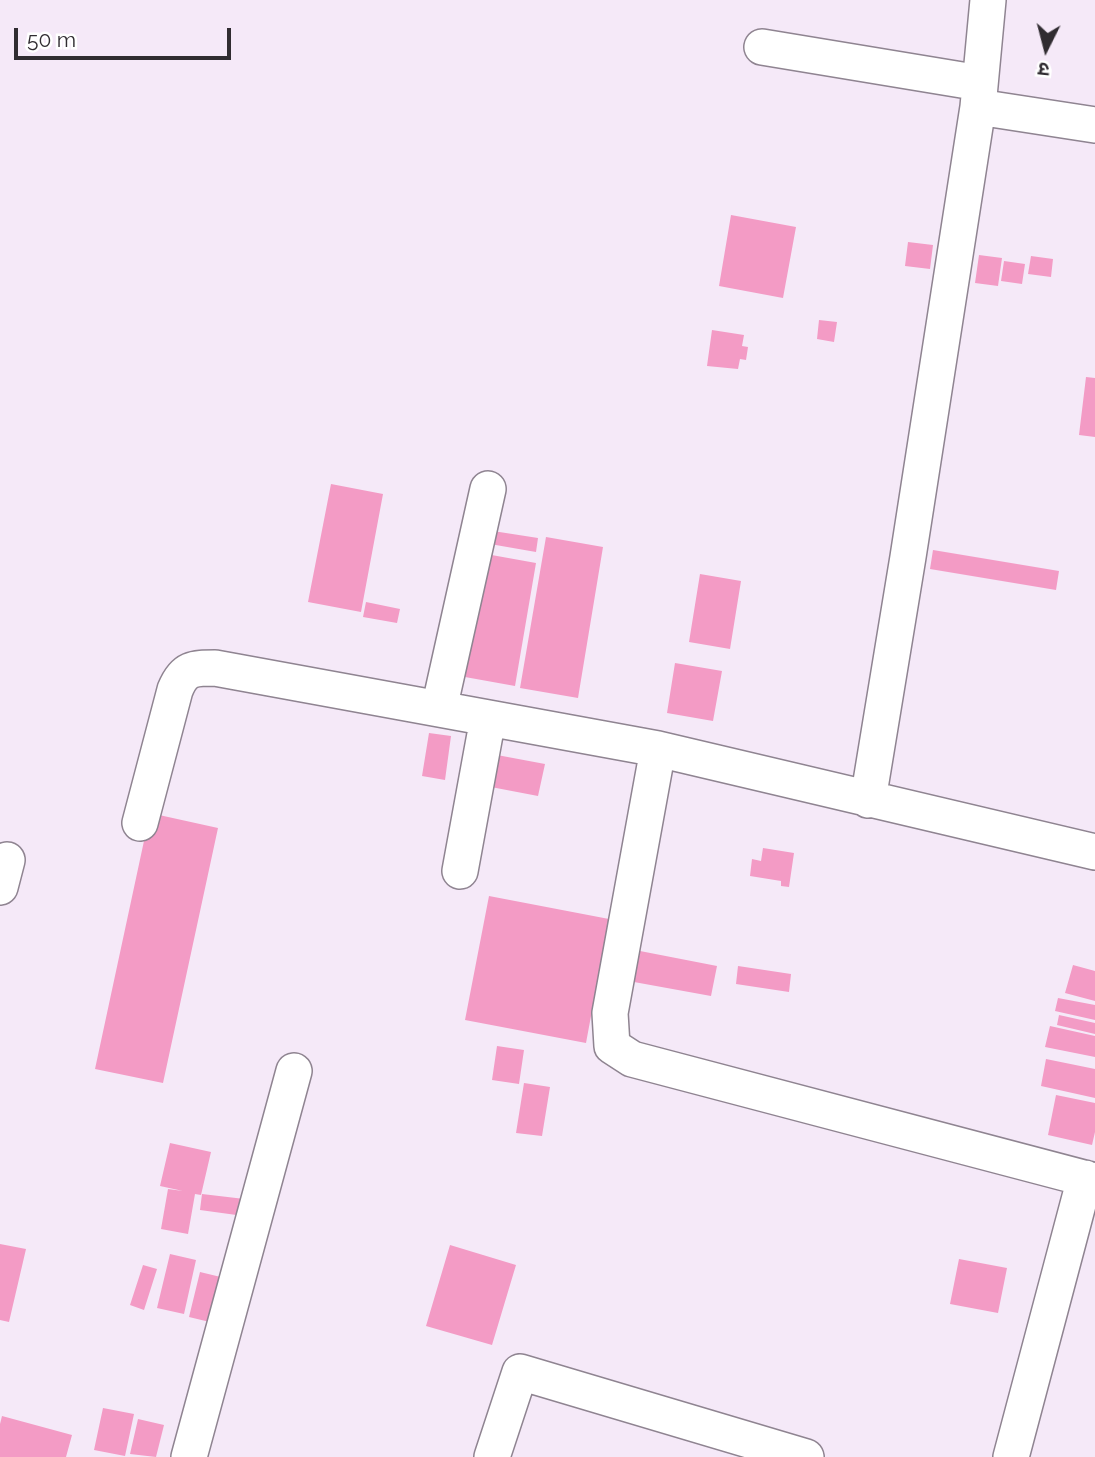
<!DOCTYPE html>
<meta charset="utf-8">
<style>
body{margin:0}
#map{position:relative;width:1095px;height:1457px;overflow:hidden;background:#f5e9f8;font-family:Raleway,"Noto Sans Devanagari",sans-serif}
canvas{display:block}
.north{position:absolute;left:1011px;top:14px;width:70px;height:70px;-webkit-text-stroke:5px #fff;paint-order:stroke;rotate:186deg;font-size:19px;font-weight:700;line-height:28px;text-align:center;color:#302c31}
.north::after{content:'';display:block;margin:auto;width:24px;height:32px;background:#302c31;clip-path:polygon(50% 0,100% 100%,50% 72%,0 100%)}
.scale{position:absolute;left:14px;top:28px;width:217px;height:32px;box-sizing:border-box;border:4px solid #302c31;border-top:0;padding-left:9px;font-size:21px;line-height:24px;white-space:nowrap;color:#302c31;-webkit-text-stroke:5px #fff;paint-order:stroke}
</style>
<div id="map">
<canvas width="1095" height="1457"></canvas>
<div class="north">उ</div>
<div class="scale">50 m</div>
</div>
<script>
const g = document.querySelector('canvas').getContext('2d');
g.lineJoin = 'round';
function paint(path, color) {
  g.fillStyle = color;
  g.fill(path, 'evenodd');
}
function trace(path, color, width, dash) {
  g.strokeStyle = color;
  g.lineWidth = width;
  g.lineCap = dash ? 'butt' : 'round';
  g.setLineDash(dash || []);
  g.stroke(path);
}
const building = new Path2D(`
 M 731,215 L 796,227 L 783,298 L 719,286 Z
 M 908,242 L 933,245 L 930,269 L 905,266 Z
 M 979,255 L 1002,258 L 998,286 L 975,283 Z
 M 1031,256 L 1053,259 L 1051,277 L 1028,274 Z
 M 1004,261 L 1025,264 L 1022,284 L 1001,281 Z
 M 819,320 L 837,322 L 834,342 L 817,339 Z
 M 712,330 L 744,335 L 742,346 L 748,347 L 746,360 L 740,359 L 738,369 L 707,366 Z
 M 1086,377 L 1095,378 L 1095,437 L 1079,435 Z
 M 331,484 L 383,494 L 361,612 L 308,602 Z
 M 493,531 L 538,538 L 536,552 L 490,544 Z
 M 546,537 L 603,547 L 578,698 L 520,688 Z
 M 933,550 L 1059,571 L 1056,590 L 930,569 Z
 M 486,554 L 536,563 L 515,686 L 465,677 Z
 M 700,574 L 741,581 L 730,649 L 689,642 Z
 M 366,602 L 400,609 L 397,623 L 363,617 Z
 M 675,663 L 722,671 L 713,721 L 667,713 Z
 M 429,733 L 451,736 L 445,780 L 422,776 Z
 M 497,755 L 545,764 L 538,796 L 491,787 Z
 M 150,813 L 218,828 L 163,1083 L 95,1069 Z
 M 763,848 L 794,853 L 789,887 L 781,886 L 781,881 L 750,876 L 752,859 L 761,861 Z
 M 489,896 L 609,919 L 586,1043 L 465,1020 Z
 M 640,951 L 717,966 L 711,996 L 634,982 Z
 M 1073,965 L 1095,971 L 1095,1001 L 1065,993 Z
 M 738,966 L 791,974 L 789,992 L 736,984 Z
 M 1058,998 L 1095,1005 L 1095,1020 L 1055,1011 Z
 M 1059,1015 L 1095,1023 L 1095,1034 L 1057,1025 Z
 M 1050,1026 L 1095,1036 L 1095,1057 L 1045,1047 Z
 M 497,1046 L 524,1050 L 519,1084 L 492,1080 Z
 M 1046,1059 L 1095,1069 L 1095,1098 L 1041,1086 Z
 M 524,1083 L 550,1087 L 542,1136 L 516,1133 Z
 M 1056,1095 L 1095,1103 L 1095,1132 L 1092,1145 L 1048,1135 Z
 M 170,1143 L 211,1152 L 201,1195 L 195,1194 L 188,1234 L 161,1229 L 168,1189 L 183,1191 L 160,1186 Z
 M 202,1194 L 253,1200 L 251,1217 L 200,1210 Z
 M 0,1244 L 26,1249 L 9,1322 L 0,1320 Z
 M 450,1245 L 516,1265 L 492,1345 L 426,1326 Z
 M 170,1254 L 196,1260 L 184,1314 L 157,1308 Z
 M 959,1259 L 1007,1268 L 998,1313 L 950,1304 Z
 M 143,1265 L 157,1269 L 144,1310 L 130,1305 Z
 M 200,1272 L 229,1279 L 218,1324 L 189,1317 Z
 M 103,1408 L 134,1414 L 125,1456 L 94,1450 Z
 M 2,1416 L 72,1435 L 66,1457 L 0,1457 L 0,1424 Z
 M 138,1419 L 164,1425 L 156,1457 L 130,1454 Z`);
const minor = new Path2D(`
 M 762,47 L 980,83
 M 978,107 L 1095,125
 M 439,709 L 488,489
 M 658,749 L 610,1013 L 612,1046 L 632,1059 L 1095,1181
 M 868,800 L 908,557 L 978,107 L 988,0
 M 140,823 L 175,690 C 184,668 193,668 215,668 L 658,749 L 1095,852
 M 460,871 L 488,718
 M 0,887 L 7,860
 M 189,1457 L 294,1071
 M 492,1457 L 520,1372 L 806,1457
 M 1011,1457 L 1085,1178`);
paint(building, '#f39bc5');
trace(minor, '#8f8491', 38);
trace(minor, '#fff', 35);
</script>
